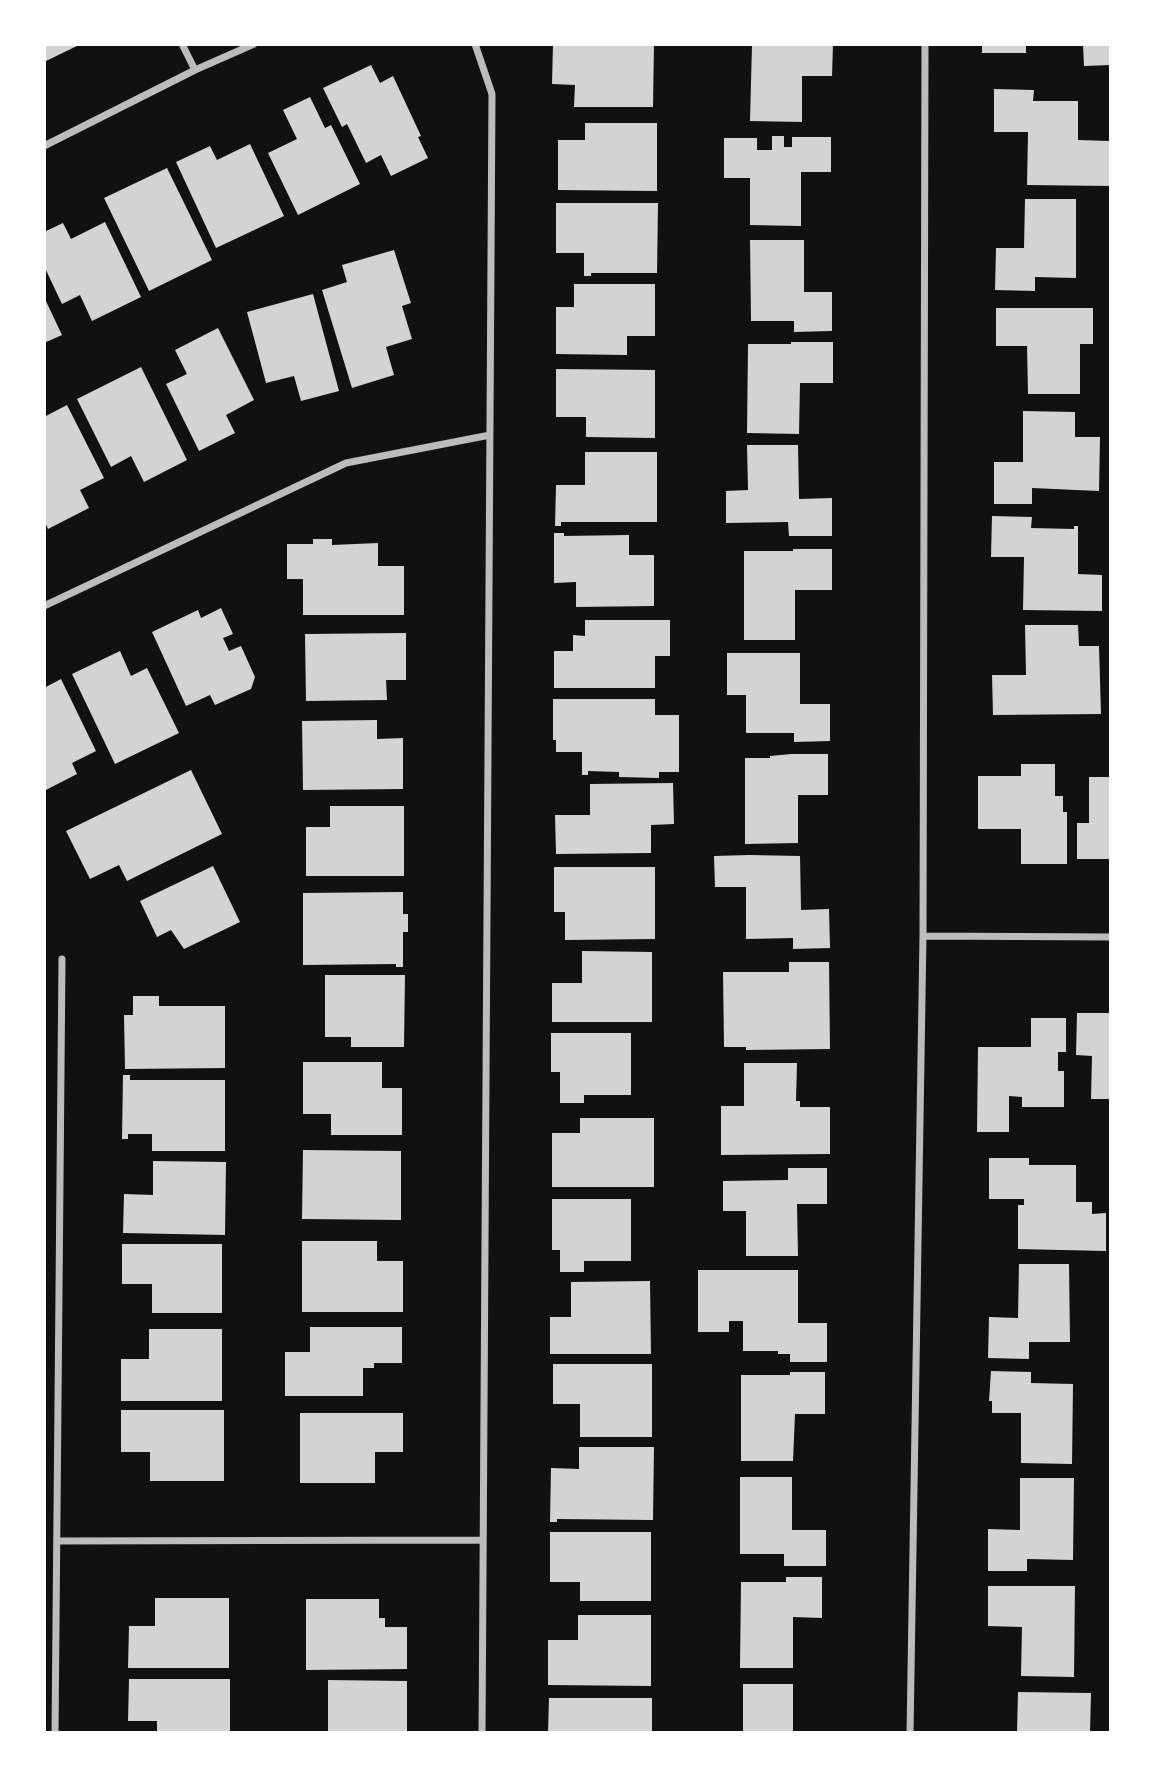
<!DOCTYPE html>
<style>
body{margin:0}
#map{position:relative;width:1155px;height:1777px;overflow:hidden;background:#111;font-family:"Fira Sans",sans-serif}
canvas{display:block}
.frame{position:absolute;inset:0;border:46px solid #fff;pointer-events:none}
</style>
<div id="map">
<canvas width="1155" height="1777"></canvas>
<div class="frame"></div>
</div>
<script>
const g = document.querySelector('canvas').getContext('2d');
g.lineJoin = 'round';
function paint(path, color) {
  g.fillStyle = color;
  g.fill(path, 'evenodd');
}
function trace(path, color, width, dash) {
  g.strokeStyle = color;
  g.lineWidth = width;
  g.lineCap = dash ? 'butt' : 'round';
  g.setLineDash(dash || []);
  g.stroke(path);
}
const building = new Path2D(`
 M 44,44 L 81,44 L 44,62 Z
 M 553,44 L 654,44 L 653,107 L 574,107 L 575,85 L 552,84 Z
 M 796,44 L 833,44 L 832,76 L 802,76 L 802,122 L 750,121 L 752,45 L 796,46 Z
 M 982,44 L 1026,44 L 1026,53 L 982,53 Z
 M 1083,44 L 1111,44 L 1111,65 L 1084,66 Z
 M 371,65 L 380,83 L 393,76 L 421,136 L 418,137 L 428,158 L 391,176 L 381,155 L 366,163 L 347,124 L 342,127 L 323,88 Z
 M 994,89 L 1034,90 L 1033,101 L 1078,101 L 1078,140 L 1110,141 L 1110,186 L 1027,185 L 1028,132 L 994,132 Z
 M 310,97 L 325,128 L 331,125 L 360,184 L 298,215 L 268,153 L 297,139 L 283,110 Z
 M 585,123 L 657,123 L 657,191 L 558,190 L 558,140 L 585,140 Z
 M 772,136 L 784,136 L 784,147 L 792,147 L 792,137 L 831,137 L 831,172 L 801,172 L 801,226 L 750,225 L 750,178 L 724,178 L 724,138 L 757,138 L 757,150 L 772,150 Z
 M 250,144 L 284,216 L 216,248 L 176,162 L 210,146 L 217,160 Z
 M 167,168 L 212,260 L 149,291 L 104,198 Z
 M 1025,199 L 1076,199 L 1076,278 L 1035,277 L 1035,291 L 995,290 L 996,248 L 1024,248 Z
 M 556,203 L 658,203 L 657,273 L 591,273 L 591,276 L 584,276 L 584,253 L 556,253 Z
 M 105,222 L 141,297 L 92,321 L 80,295 L 62,304 L 44,266 L 44,232 L 63,223 L 71,239 Z
 M 750,240 L 804,240 L 804,292 L 832,292 L 832,331 L 794,332 L 794,321 L 751,321 Z
 M 394,250 L 411,303 L 402,306 L 412,339 L 386,347 L 394,375 L 352,388 L 322,290 L 347,282 L 342,265 Z
 M 574,284 L 655,284 L 655,336 L 627,336 L 627,355 L 556,354 L 556,307 L 574,307 Z
 M 313,294 L 339,391 L 301,401 L 294,376 L 266,383 L 247,312 Z
 M 44,297 L 62,335 L 44,343 Z
 M 996,308 L 1093,308 L 1093,344 L 1080,344 L 1080,394 L 1028,394 L 1027,346 L 996,346 Z
 M 218,328 L 254,400 L 226,415 L 235,433 L 199,451 L 166,384 L 187,374 L 175,350 Z
 M 791,342 L 833,342 L 833,383 L 800,383 L 799,434 L 747,433 L 748,344 L 791,344 Z
 M 141,367 L 187,460 L 144,482 L 131,456 L 111,467 L 77,399 Z
 M 556,369 L 655,370 L 655,438 L 586,437 L 586,417 L 556,417 Z
 M 67,405 L 104,478 L 80,490 L 89,508 L 48,529 L 44,520 L 44,417 Z
 M 1023,411 L 1075,412 L 1075,437 L 1100,437 L 1099,491 L 1032,488 L 1032,504 L 994,504 L 994,462 L 1023,462 Z
 M 747,445 L 798,445 L 799,499 L 832,498 L 832,536 L 789,536 L 788,522 L 726,523 L 726,491 L 748,490 Z
 M 585,452 L 657,452 L 657,522 L 561,522 L 561,526 L 555,526 L 556,485 L 585,485 Z
 M 992,516 L 1032,517 L 1031,528 L 1074,529 L 1074,526 L 1078,526 L 1078,574 L 1102,575 L 1102,611 L 1023,610 L 1024,557 L 991,557 Z
 M 554,533 L 564,533 L 564,536 L 629,535 L 629,555 L 654,555 L 654,606 L 576,607 L 576,582 L 554,583 Z
 M 313,539 L 332,539 L 332,545 L 378,543 L 378,566 L 404,566 L 404,615 L 303,615 L 303,579 L 287,579 L 287,544 L 313,544 Z
 M 793,549 L 832,549 L 832,590 L 795,590 L 795,640 L 744,640 L 744,551 L 793,551 Z
 M 221,608 L 233,634 L 223,638 L 229,651 L 241,646 L 255,677 L 251,689 L 215,705 L 210,695 L 186,706 L 152,632 L 198,610 L 201,618 Z
 M 585,620 L 670,620 L 670,656 L 655,656 L 655,688 L 554,688 L 554,651 L 573,651 L 573,635 L 585,636 Z
 M 1025,625 L 1078,625 L 1079,646 L 1099,646 L 1101,714 L 993,715 L 992,675 L 1026,675 Z
 M 406,633 L 406,680 L 386,680 L 387,700 L 306,701 L 305,634 Z
 M 120,651 L 131,676 L 147,668 L 179,733 L 115,764 L 72,674 Z
 M 727,653 L 800,653 L 800,704 L 830,704 L 830,741 L 794,742 L 794,733 L 746,733 L 746,695 L 727,695 Z
 M 61,679 L 96,751 L 72,763 L 77,774 L 44,791 L 44,688 Z
 M 553,699 L 655,699 L 655,715 L 679,715 L 679,772 L 659,772 L 659,778 L 619,777 L 619,772 L 588,771 L 588,775 L 582,775 L 582,752 L 556,752 L 556,740 L 553,740 Z
 M 377,720 L 377,739 L 403,738 L 403,789 L 303,790 L 302,721 Z
 M 791,754 L 828,754 L 828,795 L 798,795 L 798,843 L 745,844 L 745,758 L 770,758 L 770,756 Z
 M 1021,764 L 1055,764 L 1055,796 L 1063,796 L 1063,812 L 1067,812 L 1067,864 L 1021,864 L 1021,829 L 978,829 L 978,776 L 1021,776 Z
 M 191,770 L 222,834 L 127,881 L 119,865 L 90,879 L 66,831 Z
 M 1089,777 L 1111,777 L 1111,859 L 1077,859 L 1077,823 L 1089,823 Z
 M 673,783 L 674,824 L 651,825 L 651,853 L 556,854 L 555,815 L 590,815 L 590,784 Z
 M 330,806 L 404,806 L 404,876 L 306,876 L 306,827 L 330,827 Z
 M 749,855 L 800,856 L 801,910 L 829,909 L 830,948 L 793,949 L 793,938 L 746,939 L 746,887 L 715,887 L 714,856 Z
 M 213,866 L 240,922 L 184,949 L 171,930 L 157,937 L 140,901 Z
 M 554,867 L 655,867 L 655,939 L 565,940 L 565,912 L 554,912 Z
 M 403,892 L 403,914 L 408,914 L 408,932 L 403,932 L 403,967 L 396,967 L 396,964 L 303,965 L 303,893 Z
 M 582,951 L 652,952 L 652,1022 L 552,1022 L 552,983 L 582,983 Z
 M 789,962 L 829,962 L 830,1049 L 746,1050 L 746,1047 L 724,1047 L 723,972 L 789,972 Z
 M 325,975 L 405,975 L 404,1047 L 351,1047 L 351,1037 L 325,1037 Z
 M 133,996 L 159,996 L 159,1006 L 225,1006 L 225,1068 L 125,1069 L 124,1015 L 133,1015 Z
 M 1077,1013 L 1111,1013 L 1111,1099 L 1091,1099 L 1092,1056 L 1076,1055 Z
 M 1031,1018 L 1066,1018 L 1066,1052 L 1058,1052 L 1058,1071 L 1064,1071 L 1064,1107 L 1022,1107 L 1022,1097 L 1009,1096 L 1009,1132 L 977,1132 L 978,1047 L 1031,1047 Z
 M 551,1033 L 631,1033 L 631,1095 L 584,1095 L 584,1103 L 560,1103 L 560,1072 L 551,1072 Z
 M 303,1062 L 382,1062 L 382,1088 L 402,1088 L 402,1135 L 331,1135 L 331,1114 L 303,1114 Z
 M 744,1063 L 797,1063 L 796,1101 L 800,1101 L 800,1107 L 830,1107 L 830,1154 L 721,1155 L 721,1106 L 744,1106 Z
 M 123,1075 L 130,1075 L 130,1080 L 225,1080 L 225,1151 L 152,1151 L 152,1134 L 128,1134 L 128,1139 L 122,1139 Z
 M 580,1118 L 654,1118 L 654,1187 L 552,1187 L 552,1133 L 580,1133 Z
 M 303,1150 L 401,1151 L 401,1220 L 302,1219 Z
 M 989,1158 L 1029,1158 L 1029,1165 L 1076,1165 L 1076,1202 L 1092,1202 L 1092,1214 L 1106,1213 L 1106,1251 L 1018,1249 L 1018,1205 L 1024,1205 L 1024,1199 L 989,1199 Z
 M 153,1161 L 226,1162 L 225,1235 L 123,1233 L 124,1194 L 153,1195 Z
 M 788,1168 L 827,1168 L 827,1204 L 797,1204 L 798,1256 L 746,1256 L 746,1211 L 723,1211 L 723,1181 L 788,1180 Z
 M 552,1199 L 631,1199 L 631,1261 L 584,1261 L 584,1272 L 560,1272 L 560,1250 L 552,1250 Z
 M 302,1241 L 377,1241 L 377,1261 L 403,1261 L 403,1312 L 302,1312 Z
 M 122,1244 L 222,1244 L 222,1313 L 152,1313 L 152,1284 L 122,1284 Z
 M 1019,1264 L 1069,1264 L 1070,1342 L 1029,1342 L 1029,1359 L 988,1358 L 989,1317 L 1018,1318 Z
 M 698,1270 L 798,1270 L 798,1323 L 827,1323 L 827,1362 L 790,1362 L 790,1354 L 778,1354 L 778,1351 L 743,1351 L 743,1321 L 729,1321 L 729,1332 L 698,1332 Z
 M 650,1281 L 651,1354 L 550,1354 L 550,1317 L 571,1317 L 571,1282 Z
 M 310,1327 L 402,1327 L 402,1363 L 374,1363 L 374,1368 L 363,1368 L 363,1396 L 285,1396 L 285,1352 L 310,1352 Z
 M 149,1329 L 222,1329 L 222,1401 L 121,1401 L 121,1359 L 149,1359 Z
 M 553,1364 L 652,1364 L 652,1437 L 580,1437 L 580,1404 L 553,1404 Z
 M 991,1371 L 1031,1372 L 1031,1383 L 1073,1384 L 1072,1464 L 1021,1463 L 1021,1413 L 992,1413 L 992,1401 L 989,1401 Z
 M 790,1372 L 825,1372 L 825,1414 L 795,1414 L 793,1461 L 741,1461 L 741,1375 L 790,1375 Z
 M 121,1410 L 224,1410 L 224,1481 L 150,1481 L 150,1452 L 121,1452 Z
 M 300,1413 L 403,1413 L 403,1452 L 375,1452 L 375,1483 L 300,1483 Z
 M 579,1447 L 654,1447 L 653,1520 L 557,1519 L 557,1522 L 550,1522 L 551,1468 L 579,1469 Z
 M 740,1477 L 792,1477 L 792,1530 L 826,1530 L 826,1566 L 784,1566 L 784,1554 L 740,1554 Z
 M 1020,1478 L 1074,1478 L 1073,1560 L 1027,1559 L 1027,1571 L 988,1571 L 988,1529 L 1020,1530 Z
 M 550,1532 L 651,1532 L 651,1601 L 580,1601 L 580,1582 L 550,1582 Z
 M 786,1577 L 822,1577 L 822,1618 L 793,1617 L 793,1668 L 740,1668 L 741,1582 L 786,1582 Z
 M 988,1586 L 1075,1586 L 1074,1677 L 1021,1676 L 1022,1627 L 988,1626 Z
 M 155,1598 L 229,1598 L 229,1668 L 128,1668 L 129,1626 L 155,1626 Z
 M 306,1599 L 379,1599 L 379,1618 L 385,1618 L 385,1627 L 407,1627 L 407,1669 L 306,1670 Z
 M 578,1615 L 651,1615 L 651,1686 L 548,1685 L 548,1640 L 578,1640 Z
 M 129,1679 L 230,1679 L 230,1733 L 157,1733 L 157,1721 L 128,1721 Z
 M 328,1680 L 407,1681 L 407,1733 L 328,1733 Z
 M 743,1684 L 793,1684 L 793,1733 L 743,1733 Z
 M 1018,1692 L 1091,1693 L 1090,1733 L 1017,1733 Z
 M 549,1698 L 652,1698 L 652,1733 L 548,1733 Z`);
const minor = new Path2D(`
 M 182,44 L 195,70
 M 475,44 L 492,94 L 482,1733
 M 44,146 L 195,70 L 254,44
 M 44,606 L 346,463 L 490,435
 M 923,936 L 1111,937
 M 57,1541 L 483,1540
 M 55,1733 L 62,959
 M 910,1733 L 923,936 L 925,44`);
paint(building, '#d3d3d3');
trace(minor, '#bcbcbc', 7);
</script>
